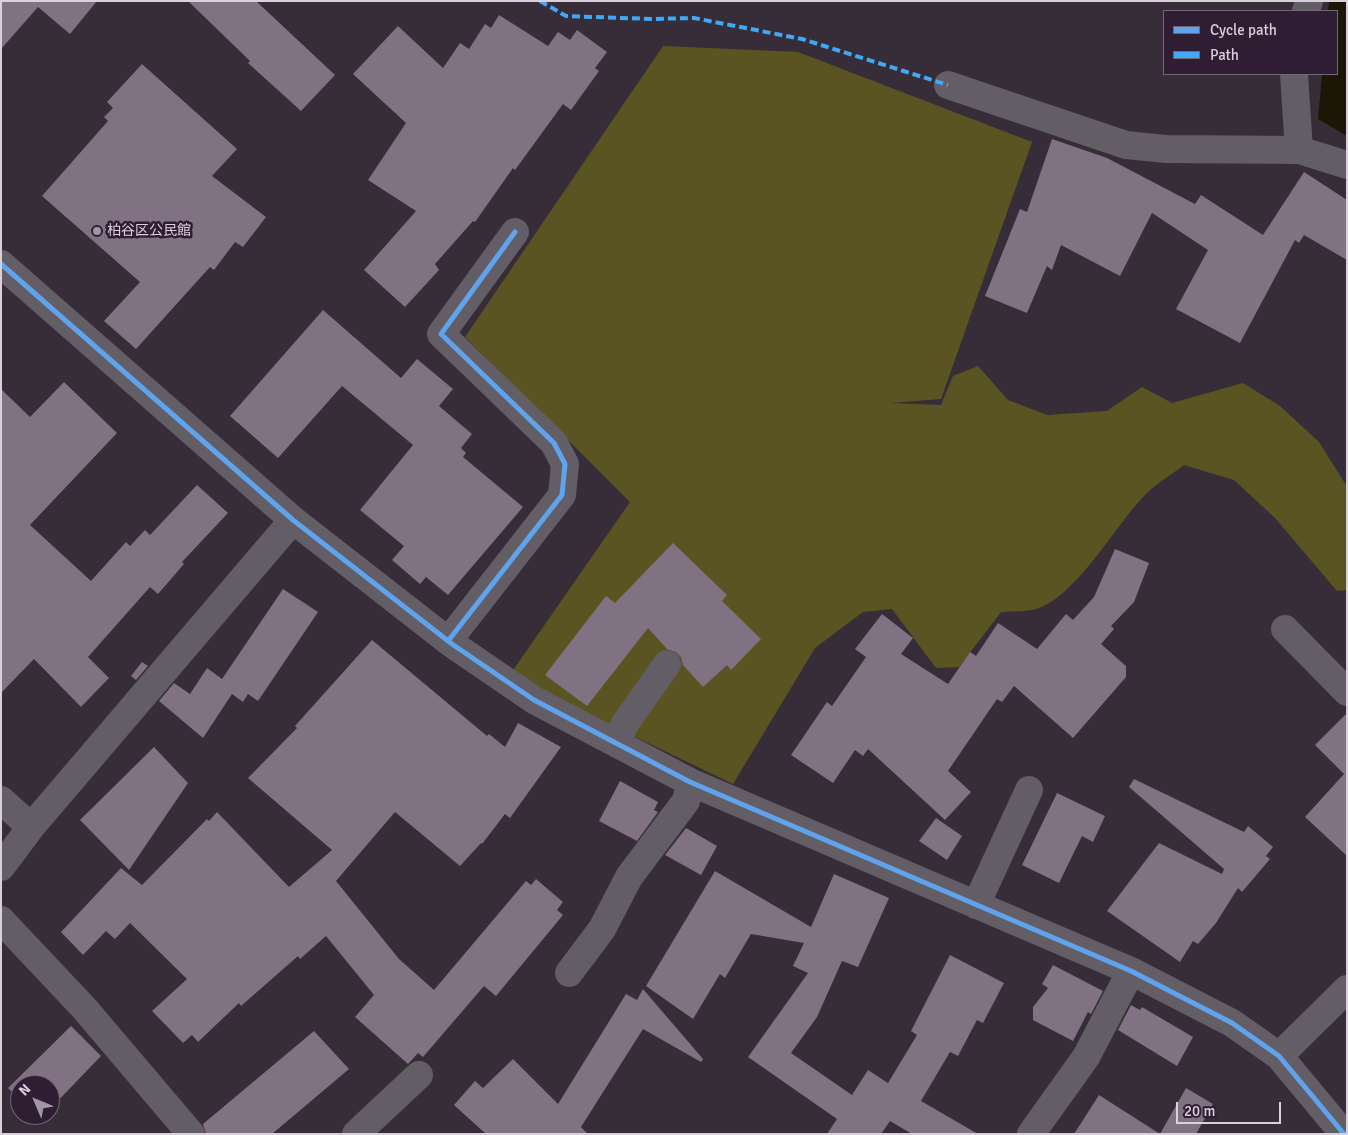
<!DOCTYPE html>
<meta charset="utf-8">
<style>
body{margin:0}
#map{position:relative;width:1348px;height:1135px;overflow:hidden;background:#362d39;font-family:Signika,sans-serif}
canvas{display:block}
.frame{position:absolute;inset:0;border:2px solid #dbcfdd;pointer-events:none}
.legend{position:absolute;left:1163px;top:10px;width:175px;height:65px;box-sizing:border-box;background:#2f1e33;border:1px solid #746577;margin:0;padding:6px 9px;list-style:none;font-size:15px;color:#dbcfdd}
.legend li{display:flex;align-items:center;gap:10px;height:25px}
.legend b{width:25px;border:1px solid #746577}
.north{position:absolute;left:10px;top:1075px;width:50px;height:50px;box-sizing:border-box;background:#2f1e33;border:1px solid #746577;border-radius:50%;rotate:315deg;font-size:14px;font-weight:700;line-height:20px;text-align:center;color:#dbcfdd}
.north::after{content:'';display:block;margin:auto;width:18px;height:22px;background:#a196a4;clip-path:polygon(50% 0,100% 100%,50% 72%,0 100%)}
.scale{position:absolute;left:1176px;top:1102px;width:105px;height:22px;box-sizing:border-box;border:2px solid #dbcfdd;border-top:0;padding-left:6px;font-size:15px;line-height:18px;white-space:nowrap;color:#dbcfdd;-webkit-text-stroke:4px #2f1e33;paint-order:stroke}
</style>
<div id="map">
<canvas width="1348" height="1135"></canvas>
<div class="frame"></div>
<ul class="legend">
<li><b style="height:6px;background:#60a3ed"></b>Cycle path</li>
<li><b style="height:6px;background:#3fa9f5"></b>Path</li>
</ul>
<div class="north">N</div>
<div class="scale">20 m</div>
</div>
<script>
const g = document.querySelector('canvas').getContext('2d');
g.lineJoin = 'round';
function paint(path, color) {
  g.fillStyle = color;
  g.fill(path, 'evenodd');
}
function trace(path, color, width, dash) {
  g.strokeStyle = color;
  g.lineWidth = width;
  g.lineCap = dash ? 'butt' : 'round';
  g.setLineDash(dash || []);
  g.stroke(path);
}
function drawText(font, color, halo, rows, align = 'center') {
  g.font = font + ' Signika,"Noto Sans JP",sans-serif';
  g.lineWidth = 5;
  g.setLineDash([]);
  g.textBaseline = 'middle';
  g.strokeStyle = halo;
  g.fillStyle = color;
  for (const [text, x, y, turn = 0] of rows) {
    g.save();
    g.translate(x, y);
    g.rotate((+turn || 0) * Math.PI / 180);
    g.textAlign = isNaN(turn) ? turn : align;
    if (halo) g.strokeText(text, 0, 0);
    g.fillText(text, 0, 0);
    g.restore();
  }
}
const green = new Path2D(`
 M 663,46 L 798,52 L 1032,142 L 941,399 L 890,403 L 941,405 L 953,376 L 978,366 L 1008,400 L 1047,415 L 1107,411 L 1142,387 L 1172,403 L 1243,383 L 1280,406 L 1319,442 L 1346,485 L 1347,590 L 1337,591 L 1275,518 L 1234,480 L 1184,465 C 1171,475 1155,484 1144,496 C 1114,527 1077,596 1036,609 C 1025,612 1012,611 1001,612 L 959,667 L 936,668 L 892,609 L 863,612 L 815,648 L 733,784 L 509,676 L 630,502 L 465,337 Z`);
const water = new Path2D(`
 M 1329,1 L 1347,1 L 1347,136 L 1318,119 L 1322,74 L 1337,74 L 1337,11 L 1328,11 Z`);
const building = new Path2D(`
 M 1,1 L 97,1 L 70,34 L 38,7 L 1,49 Z
 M 188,1 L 256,1 L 335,75 L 301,111 L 248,63 L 250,61 Z
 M 499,15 L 548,46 L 558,32 L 570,40 L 577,30 L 607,52 L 595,68 L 599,71 L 571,110 L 563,104 L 515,170 L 513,168 L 475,222 L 473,221 L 435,264 L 439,270 L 405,307 L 364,270 L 416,211 L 368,180 L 406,123 L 353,74 L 398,26 L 443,68 L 460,43 L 469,49 L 485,24 L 491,28 Z
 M 142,64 L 237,149 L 212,176 L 266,217 L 243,247 L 235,242 L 214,270 L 210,267 L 136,349 L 104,321 L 140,282 L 42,196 L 108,121 L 104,117 L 113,108 L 107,102 Z
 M 1052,139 L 1107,158 L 1195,204 L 1201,195 L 1263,235 L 1304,172 L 1347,200 L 1347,260 L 1304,235 L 1299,243 L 1295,240 L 1240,343 L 1176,309 L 1208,250 L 1152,213 L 1120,276 L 1061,245 L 1052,270 L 1047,266 L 1027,313 L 985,296 L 1020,209 L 1027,212 Z
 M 323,310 L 401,378 L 417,359 L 453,389 L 439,406 L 472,434 L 461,448 L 466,453 L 463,457 L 523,507 L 448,595 L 426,577 L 420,584 L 392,560 L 404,546 L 360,510 L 413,445 L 342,386 L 278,458 L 230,416 Z
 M 64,382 L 117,433 L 30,525 L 91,581 L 126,542 L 130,546 L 145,530 L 150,535 L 197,485 L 228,513 L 182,562 L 184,564 L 158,594 L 150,587 L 88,657 L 109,678 L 81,707 L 34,659 L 1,693 L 1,389 L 30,417 Z
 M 673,543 L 727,595 L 722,601 L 761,639 L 731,670 L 727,665 L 703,687 L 683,665 L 681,657 L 676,652 L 667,649 L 648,628 L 587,706 L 545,675 L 606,596 L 615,603 Z
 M 1115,549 L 1149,563 L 1134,602 L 1111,626 L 1114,629 L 1101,644 L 1126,666 L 1126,677 L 1073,738 L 1014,686 L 1002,702 L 997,699 L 948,771 L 971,792 L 945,820 L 868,749 L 863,756 L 855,750 L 833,783 L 791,755 L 827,702 L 832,706 L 866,657 L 855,649 L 882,614 L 913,638 L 901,654 L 948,684 L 970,652 L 976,656 L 998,623 L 1037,649 L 1066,614 L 1073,620 L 1094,597 Z
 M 283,589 L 318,612 L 258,701 L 248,694 L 243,702 L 232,694 L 203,738 L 159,701 L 174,683 L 190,694 L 207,668 L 222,679 Z
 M 372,640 L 487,736 L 489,734 L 505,747 L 518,723 L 561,747 L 510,818 L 505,814 L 482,844 L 481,843 L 460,866 L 395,812 L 336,881 L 399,959 L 434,990 L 526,881 L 531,885 L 536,879 L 563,902 L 557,910 L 563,915 L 496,996 L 484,986 L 423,1057 L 418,1053 L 408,1064 L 355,1017 L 374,995 L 326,936 L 300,959 L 298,956 L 241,1006 L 239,1003 L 198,1042 L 192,1035 L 183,1043 L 152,1011 L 187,979 L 130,923 L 115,939 L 106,931 L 83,955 L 61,932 L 121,868 L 142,885 L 207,819 L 209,821 L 217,812 L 289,887 L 332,850 L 248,778 L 297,728 L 295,726 Z
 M 142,662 L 148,666 L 136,680 L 131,676 Z
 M 1347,713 L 1347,856 L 1305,817 L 1344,774 L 1315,745 Z
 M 154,747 L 188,783 L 129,870 L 80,820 Z
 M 1134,779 L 1244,832 L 1248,826 L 1273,847 L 1266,856 L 1270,859 L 1242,892 L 1238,888 L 1216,923 L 1198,944 L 1193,941 L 1180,962 L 1107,911 L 1159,843 L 1222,874 L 1224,869 L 1129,787 Z
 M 620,781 L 658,802 L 654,810 L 658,812 L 637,841 L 599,821 Z
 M 1057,793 L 1105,816 L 1093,842 L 1082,836 L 1059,883 L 1022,865 Z
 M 936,818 L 962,836 L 947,860 L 919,841 Z
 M 686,828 L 717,846 L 701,875 L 665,855 Z
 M 715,871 L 811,927 L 834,874 L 889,898 L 858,967 L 842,961 L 817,1017 L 791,1053 L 852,1095 L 868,1070 L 888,1083 L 917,1035 L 911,1031 L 950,955 L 1004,983 L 983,1023 L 977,1020 L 958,1056 L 950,1052 L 921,1101 L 978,1134 L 912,1134 L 890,1121 L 881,1134 L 827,1134 L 837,1119 L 748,1057 L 808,973 L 793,966 L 804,943 L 751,934 L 725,978 L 720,974 L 693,1019 L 646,986 Z
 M 1053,965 L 1103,991 L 1091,1014 L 1088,1012 L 1073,1041 L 1033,1020 L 1033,1007 L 1048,988 L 1042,984 Z
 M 643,989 L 703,1059 L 701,1062 L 643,1029 L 581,1127 L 588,1134 L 486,1134 L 454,1105 L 475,1081 L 483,1088 L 513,1059 L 558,1104 L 626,994 L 637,1000 Z
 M 1131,1005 L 1140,1010 L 1142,1007 L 1193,1037 L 1177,1066 L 1118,1030 Z
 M 71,1026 L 101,1056 L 50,1109 L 50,1085 L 20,1085 L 20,1100 L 8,1088 Z
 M 314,1031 L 349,1069 L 272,1134 L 206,1134 L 203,1124 Z
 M 1186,1088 L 1213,1104 L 1196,1134 L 1160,1134 Z
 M 1099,1095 L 1160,1134 L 1074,1134 Z`);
const minor = new Path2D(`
 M 1306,11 L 1309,1
 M 1294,74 L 1299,150 L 1347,165
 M 948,85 L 1126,145 L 1166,149 L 1299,150
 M 1,264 L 293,520 L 452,644 L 534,700 L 690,782 L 1131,971 L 1232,1023 L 1279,1056 L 1344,1134
 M 1285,629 L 1347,692
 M 448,641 L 562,495 L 565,464 L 554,443 L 441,334 L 515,232
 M 617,744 L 624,725 L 667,664
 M 1,800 L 31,827
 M 1,867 L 31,827 L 293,520
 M 976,905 L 1029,790
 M 1,920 L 84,1008 L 191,1134
 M 569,973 L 602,929 L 629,877 L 686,801 L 690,782
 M 1279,1056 L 1347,989
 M 356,1134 L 419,1075
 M 1031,1134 L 1086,1057 L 1131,971`);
const quiet = new Path2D(`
 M 540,1 L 566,16 L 651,19 L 694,18 L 802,39 L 948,85`);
const cycleway = new Path2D(`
 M 1,264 L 293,520 L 452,644 L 534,700 L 690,782 L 1131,971 L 1232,1023 L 1279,1056 L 1344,1134
 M 448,641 L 562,495 L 565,464 L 554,443 L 441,334 L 515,232`);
const markers = [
 [97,231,5,"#a196a4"]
];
const poiNames = [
 ["柏谷区公民館",107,231]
];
paint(green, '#5a5422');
paint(water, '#1b1705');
paint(building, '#807183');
trace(minor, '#635d65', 28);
trace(quiet, '#3fa9f5', 4, [8, 4]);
trace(cycleway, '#60a3ed', 5);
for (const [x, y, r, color] of markers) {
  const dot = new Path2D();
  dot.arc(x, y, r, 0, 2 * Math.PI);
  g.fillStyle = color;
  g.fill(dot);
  trace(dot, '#2f1e33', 2);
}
drawText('14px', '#dbcfdd', '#2f1e33', poiNames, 'left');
</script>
